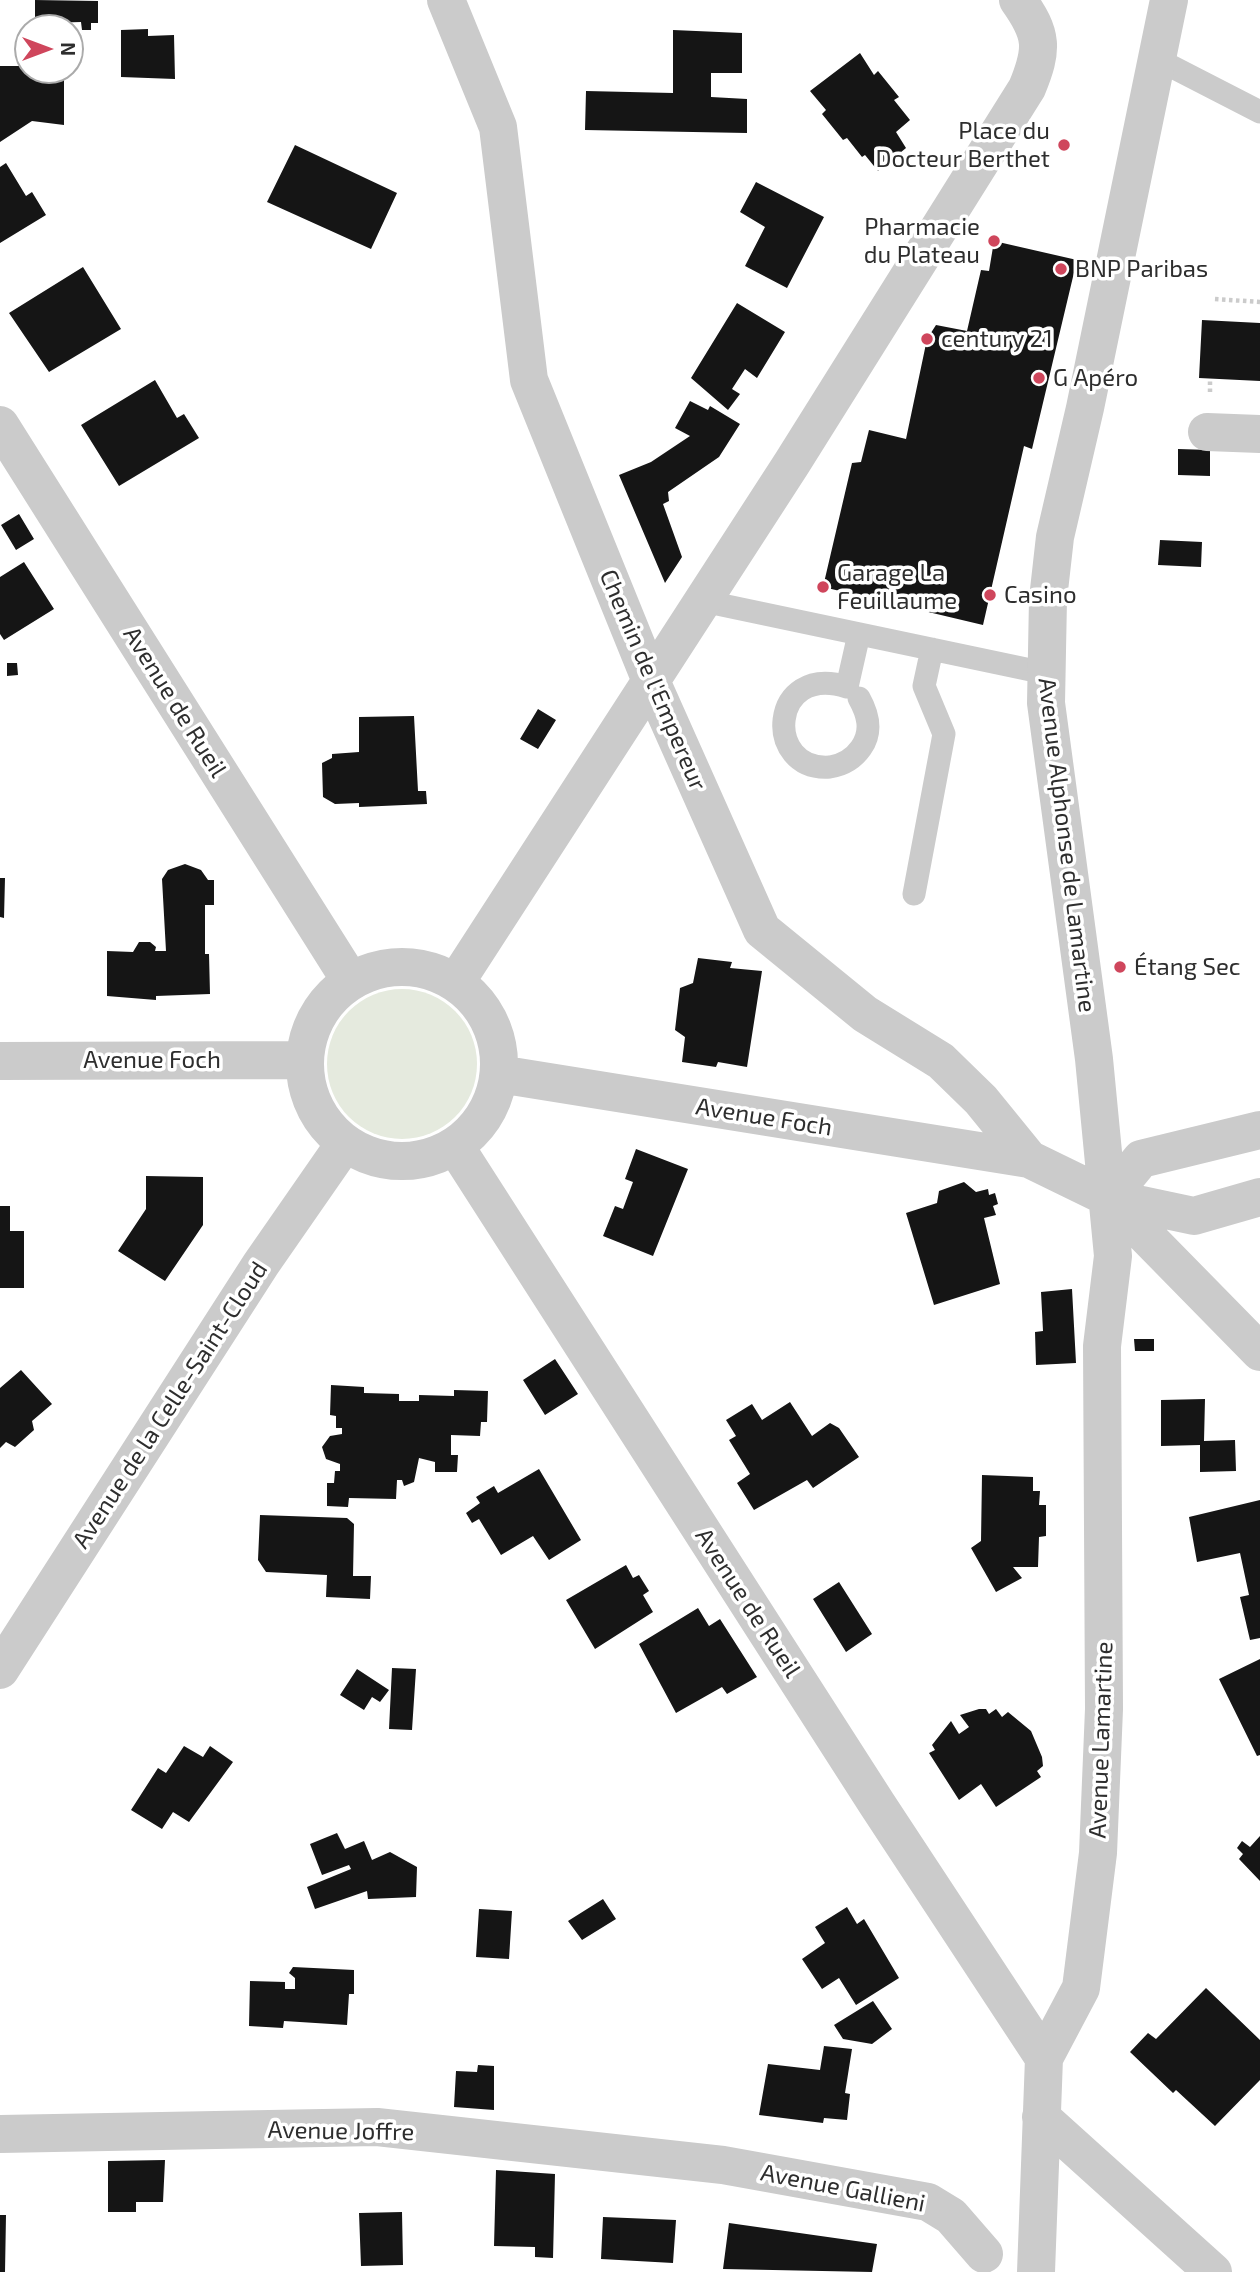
<!DOCTYPE html>
<meta charset="utf-8">
<style>
body{margin:0}
#map{position:relative;width:1260px;height:2272px;overflow:hidden;background:#fff;font-family:"Exo 2",sans-serif}
canvas{display:block}
.north{position:absolute;left:14px;top:14px;width:70px;height:70px;box-sizing:border-box;background:#fff;border:2px solid #ababab;border-radius:50%;rotate:90deg;font-size:19px;font-weight:700;line-height:28px;text-align:center;color:#2e2e2e}
.north::after{content:'';display:block;margin:auto;width:24px;height:32px;background:#cf465c;clip-path:polygon(50% 0,100% 100%,50% 72%,0 100%)}
</style>
<div id="map">
<canvas width="1260" height="2272"></canvas>
<div class="north">N</div>
</div>
<script>
const g = document.querySelector('canvas').getContext('2d');
g.lineJoin = 'round';
function paint(path, color) {
  g.fillStyle = color;
  g.fill(path, 'evenodd');
}
function trace(path, color, width, dash) {
  g.strokeStyle = color;
  g.lineWidth = width;
  g.lineCap = dash ? 'butt' : 'round';
  g.setLineDash(dash || []);
  g.stroke(path);
}
function drawText(font, color, halo, rows, align = 'center') {
  g.font = font + ' "Exo 2",sans-serif';
  g.lineWidth = 7;
  g.setLineDash([]);
  g.textBaseline = 'middle';
  g.strokeStyle = halo;
  g.fillStyle = color;
  for (const [text, x, y, turn = 0] of rows) {
    g.save();
    g.translate(x, y);
    g.rotate((+turn || 0) * Math.PI / 180);
    g.textAlign = isNaN(turn) ? turn : align;
    if (halo) g.strokeText(text, 0, 0);
    g.fillText(text, 0, 0);
    g.restore();
  }
}
const green = new Path2D(`
 M327 1064a75 75 0 1 1 150 0a75 75 0 1 1-150 0Z`);
const building = new Path2D(`
 M 35,0 L 98,1 L 98,23 L 91,23 L 91,30 L 82,30 L 81,22 L 47,23 L 35,18 Z
 M 148,29 L 148,36 L 174,35 L 175,79 L 121,77 L 121,30 Z
 M 673,30 L 742,33 L 742,73 L 711,73 L 711,97 L 747,99 L 747,133 L 585,130 L 586,91 L 673,93 Z
 M 860,53 L 874,75 L 878,71 L 899,97 L 894,100 L 910,120 L 896,132 L 906,148 L 878,171 L 865,155 L 862,157 L 847,138 L 843,140 L 822,114 L 826,110 L 810,91 Z
 M 0,66 L 28,66 L 28,70 L 64,70 L 64,125 L 32,121 L 0,142 Z
 M 295,145 L 397,193 L 371,249 L 267,202 Z
 M 6,163 L 26,196 L 32,192 L 46,215 L 0,243 L 0,167 Z
 M 756,182 L 824,217 L 787,288 L 745,266 L 765,227 L 740,212 Z
 M 994,241 L 1077,260 L 1032,449 L 1024,446 L 983,625 L 823,587 L 852,463 L 861,462 L 869,430 L 906,439 L 927,339 L 936,325 L 967,331 L 981,270 L 989,271 Z
 M 83,267 L 121,329 L 49,372 L 9,313 Z
 M 737,303 L 785,332 L 757,378 L 745,369 L 732,389 L 740,394 L 728,410 L 691,378 Z
 M 1202,320 L 1260,323 L 1260,381 L 1199,378 Z
 M 155,380 L 177,418 L 184,414 L 199,438 L 119,486 L 81,425 Z
 M 690,401 L 708,410 L 710,406 L 740,424 L 719,457 L 668,492 L 669,501 L 663,504 L 682,557 L 665,583 L 619,475 L 651,462 L 690,436 L 675,428 Z
 M 1178,449 L 1210,450 L 1210,476 L 1178,475 Z
 M 19,514 L 34,539 L 16,550 L 1,525 Z
 M 1160,540 L 1202,542 L 1201,567 L 1158,565 Z
 M 24,562 L 54,609 L 4,640 L 0,634 L 0,577 Z
 M 7,663 L 17,663 L 18,675 L 7,676 Z
 M 538,709 L 556,720 L 538,749 L 520,739 Z
 M 414,716 L 418,791 L 426,791 L 427,804 L 359,807 L 359,803 L 335,804 L 323,797 L 322,763 L 332,758 L 332,754 L 359,752 L 359,717 Z
 M 185,864 L 201,870 L 208,880 L 214,880 L 214,905 L 205,905 L 205,954 L 209,954 L 210,994 L 156,996 L 156,1000 L 107,996 L 107,951 L 133,952 L 139,942 L 150,942 L 156,947 L 155,951 L 166,951 L 162,879 L 168,870 Z
 M 0,878 L 5,878 L 4,918 L 0,917 Z
 M 698,958 L 732,962 L 730,968 L 762,971 L 747,1067 L 718,1062 L 716,1067 L 682,1062 L 685,1037 L 675,1030 L 680,988 L 693,983 Z
 M 636,1149 L 688,1169 L 653,1256 L 603,1236 L 615,1206 L 623,1209 L 633,1182 L 625,1179 Z
 M 146,1176 L 203,1177 L 203,1225 L 165,1281 L 118,1251 L 146,1209 Z
 M 964,1182 L 976,1192 L 988,1189 L 989,1195 L 995,1193 L 998,1204 L 993,1206 L 996,1215 L 984,1218 L 1000,1284 L 934,1305 L 906,1213 L 937,1203 L 939,1191 Z
 M 0,1206 L 10,1206 L 10,1231 L 24,1231 L 24,1288 L 0,1288 Z
 M 1072,1289 L 1076,1363 L 1036,1365 L 1035,1332 L 1043,1331 L 1041,1292 Z
 M 1134,1339 L 1154,1339 L 1154,1351 L 1135,1351 Z
 M 555,1359 L 578,1394 L 545,1415 L 523,1380 Z
 M 21,1370 L 52,1404 L 32,1421 L 34,1430 L 15,1447 L 6,1442 L 0,1448 L 0,1388 Z
 M 331,1385 L 364,1387 L 364,1393 L 399,1394 L 399,1401 L 419,1401 L 419,1395 L 454,1396 L 454,1390 L 488,1391 L 487,1422 L 481,1422 L 480,1436 L 451,1435 L 451,1455 L 458,1455 L 457,1472 L 435,1472 L 435,1462 L 419,1458 L 414,1482 L 404,1486 L 402,1480 L 397,1480 L 396,1499 L 349,1498 L 348,1507 L 327,1506 L 327,1483 L 334,1483 L 335,1471 L 340,1471 L 340,1464 L 326,1459 L 322,1447 L 330,1436 L 342,1434 L 342,1428 L 336,1428 L 336,1416 L 330,1415 Z
 M 1205,1399 L 1204,1441 L 1235,1440 L 1236,1471 L 1200,1472 L 1200,1445 L 1161,1446 L 1161,1400 Z
 M 790,1402 L 812,1436 L 830,1423 L 839,1428 L 859,1457 L 813,1488 L 807,1480 L 754,1510 L 737,1483 L 750,1474 L 729,1440 L 736,1436 L 726,1420 L 752,1404 L 762,1420 Z
 M 539,1469 L 581,1540 L 549,1560 L 533,1536 L 501,1555 L 479,1519 L 472,1523 L 466,1513 L 480,1503 L 476,1497 L 494,1486 L 498,1493 Z
 M 982,1475 L 1033,1477 L 1033,1491 L 1040,1491 L 1039,1505 L 1046,1505 L 1046,1536 L 1039,1537 L 1038,1567 L 1013,1567 L 1022,1578 L 996,1592 L 971,1548 L 981,1541 Z
 M 1260,1500 L 1260,1638 L 1250,1640 L 1240,1597 L 1249,1595 L 1240,1553 L 1197,1562 L 1189,1517 Z
 M 260,1515 L 347,1518 L 354,1524 L 353,1576 L 371,1576 L 370,1599 L 326,1597 L 327,1575 L 266,1572 L 258,1560 Z
 M 626,1565 L 633,1578 L 639,1575 L 649,1591 L 643,1595 L 653,1612 L 595,1649 L 566,1600 Z
 M 839,1582 L 872,1634 L 846,1652 L 813,1599 Z
 M 698,1608 L 709,1626 L 720,1619 L 757,1677 L 727,1694 L 722,1687 L 676,1713 L 639,1644 Z
 M 1260,1659 L 1260,1755 L 1257,1756 L 1219,1679 Z
 M 392,1668 L 416,1669 L 412,1730 L 389,1729 Z
 M 357,1669 L 389,1690 L 380,1702 L 372,1697 L 364,1710 L 340,1695 Z
 M 979,1709 L 986,1709 L 989,1714 L 996,1709 L 1002,1717 L 1008,1712 L 1031,1731 L 1042,1757 L 1043,1766 L 1037,1771 L 1041,1777 L 996,1807 L 981,1784 L 959,1800 L 929,1753 L 935,1750 L 932,1745 L 951,1721 L 959,1734 L 969,1727 L 960,1715 Z
 M 184,1746 L 203,1757 L 210,1746 L 233,1762 L 189,1822 L 173,1812 L 162,1829 L 131,1810 L 158,1768 L 166,1773 Z
 M 337,1833 L 345,1849 L 364,1841 L 372,1860 L 390,1852 L 417,1867 L 416,1897 L 368,1899 L 367,1891 L 315,1909 L 307,1887 L 351,1869 L 349,1865 L 322,1875 L 310,1844 Z
 M 1260,1836 L 1260,1881 L 1239,1859 L 1243,1854 L 1237,1848 L 1242,1841 L 1250,1847 Z
 M 603,1899 L 616,1919 L 582,1940 L 568,1921 Z
 M 847,1907 L 857,1924 L 864,1919 L 899,1978 L 856,2005 L 839,1978 L 822,1989 L 802,1959 L 825,1943 L 815,1927 Z
 M 479,1909 L 512,1911 L 509,1959 L 476,1957 Z
 M 293,1967 L 354,1970 L 354,1994 L 349,1994 L 347,2025 L 284,2021 L 283,2028 L 249,2026 L 250,1981 L 285,1982 L 285,1989 L 295,1989 L 295,1978 L 289,1973 Z
 M 1206,1988 L 1260,2040 L 1260,2080 L 1215,2126 L 1176,2090 L 1173,2093 L 1130,2052 L 1148,2033 L 1156,2039 Z
 M 873,2001 L 892,2029 L 872,2044 L 843,2039 L 834,2025 Z
 M 824,2046 L 852,2049 L 845,2093 L 850,2094 L 847,2120 L 824,2118 L 823,2123 L 759,2115 L 768,2064 L 820,2070 Z
 M 478,2065 L 494,2066 L 494,2110 L 454,2107 L 456,2071 L 477,2072 Z
 M 165,2160 L 163,2202 L 136,2202 L 136,2212 L 108,2212 L 108,2161 Z
 M 496,2170 L 555,2174 L 553,2258 L 535,2257 L 535,2247 L 494,2246 Z
 M 402,2212 L 403,2265 L 361,2266 L 359,2213 Z
 M 0,2215 L 6,2215 L 5,2272 L 0,2272 Z
 M 603,2217 L 676,2220 L 673,2263 L 601,2259 Z
 M 729,2223 L 877,2244 L 872,2272 L 723,2269 Z`);
const path = new Path2D(`
 M 1215,299 L 1260,302
 M 1210,392 L 1210,379`);
const service = new Path2D(`
 M 1155,58 L 1260,112
 M 703,601 L 1045,673
 M 859,634 L 847,687 C 769,662 763,772 830,767 C 843,765 854,758 861,748 C 873,731 868,714 859,698
 M 914,894 L 944,734 L 924,686 L 932,649`);
const minor = new Path2D(`
 M 446,0 L 498,127 L 529,380 L 651,681 L 762,930 L 865,1014 L 941,1061 L 981,1100 L 1029,1159 L 1109,1198 L 1194,1216 L 1260,1197
 M 0,425 L 350,980
 M 1207,432 L 1260,434
 M305 1064a97 97 0 1 1 194 0a97 97 0 1 1-194 0Z
 M 456,982 L 792,463 L 1027,88 C 1043,49 1043,35 1018,0
 M 0,1061 L 304,1060
 M 499,1074 L 1029,1159
 M 455,1146 L 877,1804 L 1044,2058
 M 1109,1198 L 1260,1352
 M 1109,1198 L 1141,1159 L 1260,1130
 M 0,1670 L 261,1264 L 345,1143
 M 1041,2117 L 1213,2272
 M 0,2134 L 377,2127 L 723,2165 L 928,2202 L 951,2216 L 984,2254
 M 1036,2272 L 1044,2058 L 1081,1988 L 1098,1853 L 1104,1709 L 1102,1346 L 1113,1256 L 1094,1059 L 1046,703 L 1048,599 L 1055,537 L 1085,408 L 1169,0`);
const markers = [
 [1064,145,7,"#cf465c"],
 [994,241,7,"#cf465c"],
 [1061,269,7,"#cf465c"],
 [927,339,7,"#cf465c"],
 [1039,378,7,"#cf465c"],
 [823,587,7,"#cf465c"],
 [990,595,7,"#cf465c"],
 [1120,967,7,"#cf465c"]
];
const poiNames = [
 ["Place du",1050,131,"right"],
 ["Docteur Berthet",1050,159,"right"],
 ["Pharmacie",980,227,"right"],
 ["du Plateau",980,255,"right"],
 ["BNP Paribas",1075,269],
 ["century 21",941,339],
 ["G Apéro",1053,378],
 ["Garage La",837,573],
 ["Feuillaume",837,601],
 ["Casino",1004,595],
 ["Étang Sec",1134,967]
];
const streetNames = [
 ["Chemin de l'Empereur",653,680,67],
 ["Avenue de Rueil",175,702,58],
 ["Avenue Alphonse de Lamartine",1067,845,83],
 ["Avenue Foch",152,1060],
 ["Avenue Foch",764,1117,9],
 ["Avenue de la Celle-Saint-Cloud",170,1405,-57],
 ["Avenue de Rueil",748,1603,57],
 ["Avenue Lamartine",1101,1740,-88],
 ["Avenue Joffre",341,2131,1],
 ["Avenue Gallieni",843,2188,11]
];
paint(green, '#e5eade');
paint(building, '#151515');
trace(path, '#cbcbcb', 4.5, [3.5, 3.5]);
trace(service, '#cbcbcb', 23);
trace(minor, '#cbcbcb', 38);
for (const [x, y, r, color] of markers) {
  const dot = new Path2D();
  dot.arc(x, y, r, 0, 2 * Math.PI);
  g.fillStyle = color;
  g.fill(dot);
  trace(dot, '#fff', 2.5);
}
drawText('24px', '#2e2e2e', '#fff', poiNames, 'left');
drawText('24px', '#2e2e2e', '#fff', streetNames);
</script>
